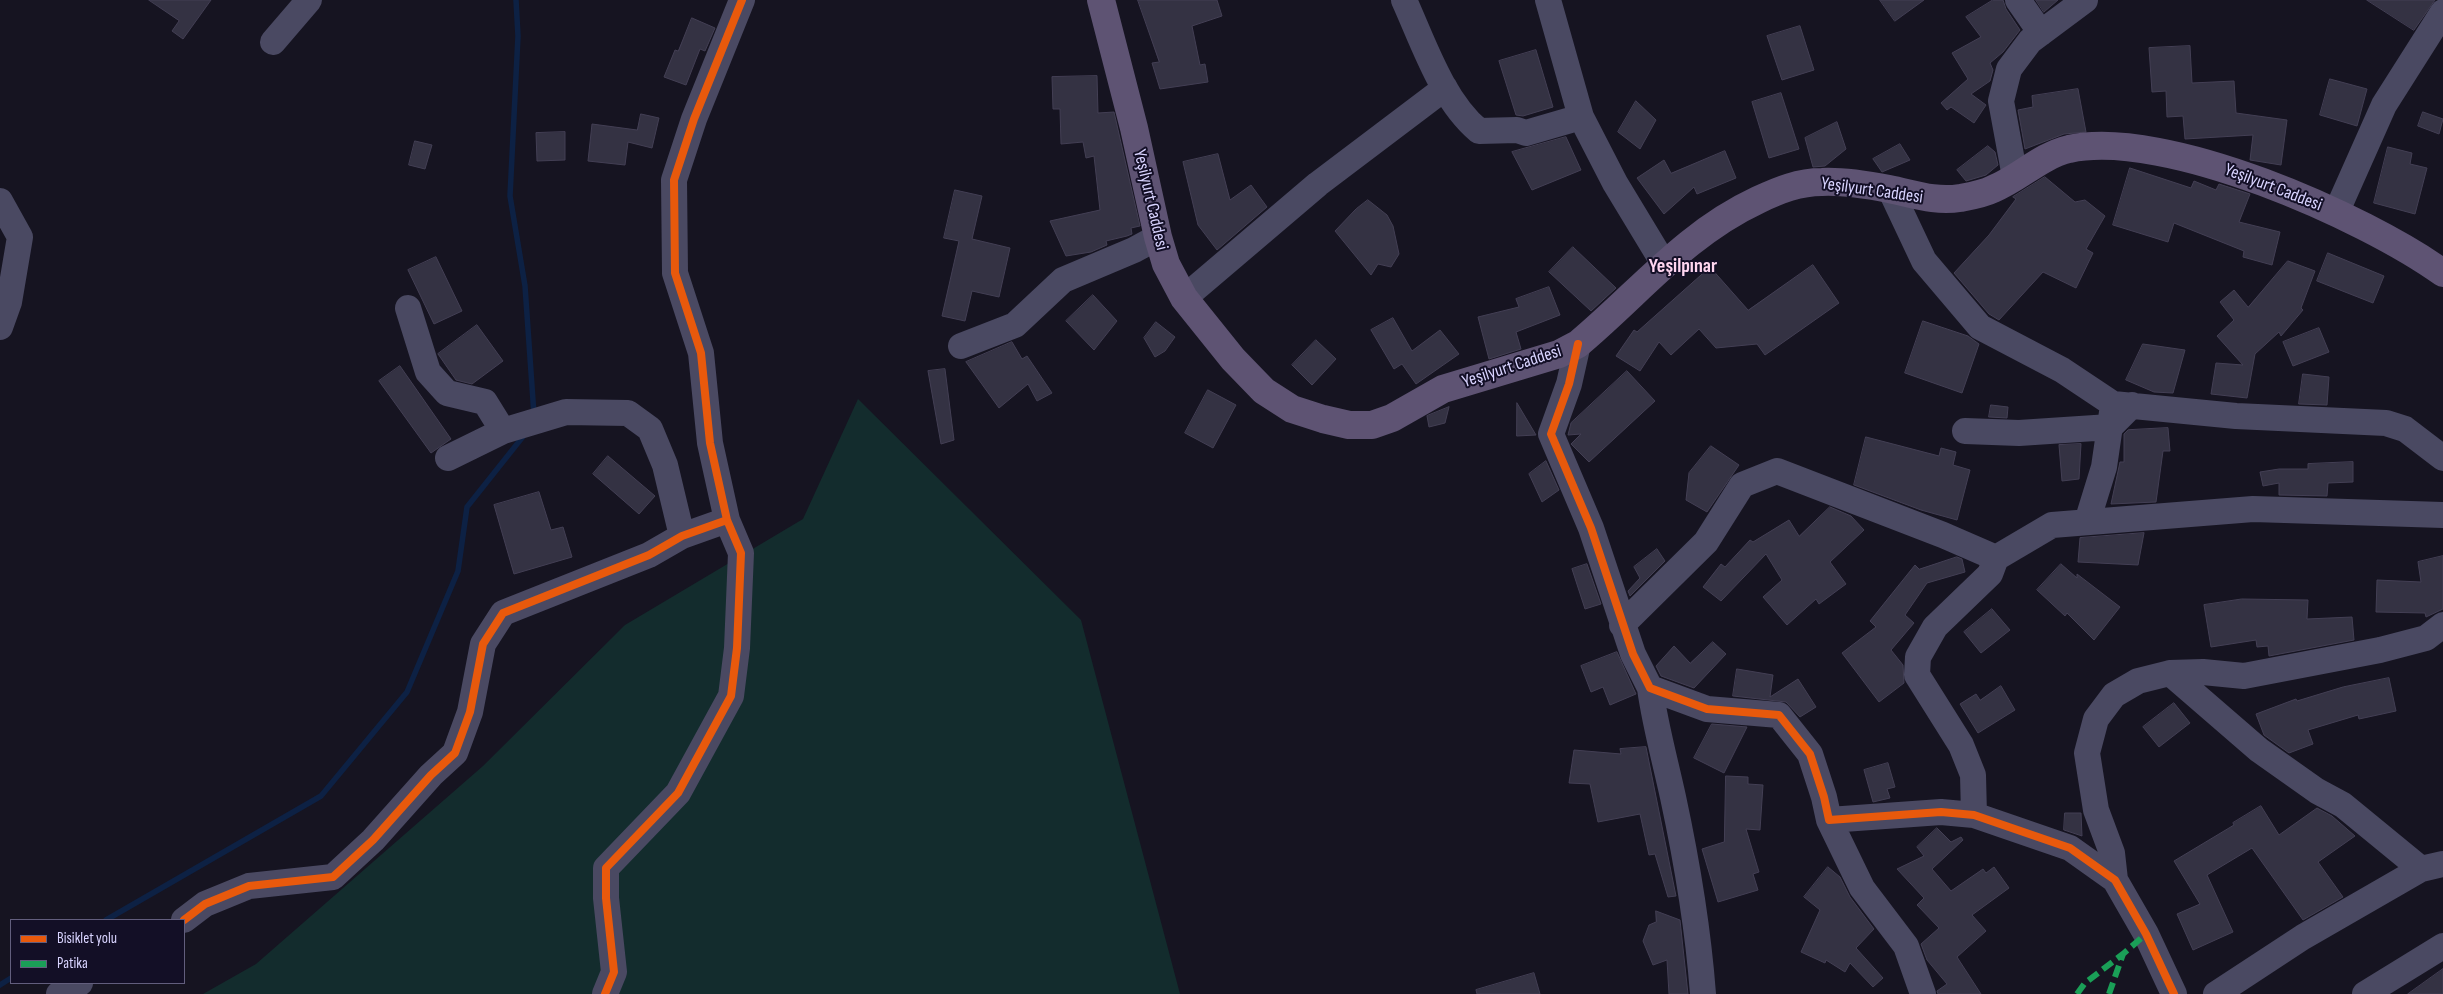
<!DOCTYPE html>
<meta charset="utf-8">
<style>
body{margin:0}
#map{position:relative;width:2443px;height:994px;overflow:hidden;background:#161421;font-family:"Sofia Sans Condensed",sans-serif}
canvas{display:block}
.legend{position:absolute;left:10px;top:919px;width:175px;height:65px;box-sizing:border-box;background:#130f26;border:1px solid #625e7d;margin:0;padding:6px 9px;list-style:none;font-size:15px;color:#d9d4ff}
.legend li{display:flex;align-items:center;gap:10px;height:25px}
.legend b{width:25px;border:1px solid #625e7d}
</style>
<div id="map">
<canvas width="2443" height="994"></canvas>
<ul class="legend">
<li><b style="height:6px;background:#e8590c"></b>Bisiklet yolu</li>
<li><b style="height:6px;background:#1a9f57"></b>Patika</li>
</ul>
</div>
<script>
const g = document.querySelector('canvas').getContext('2d');
g.lineJoin = 'round';
function paint(path, color) {
  g.fillStyle = color;
  g.fill(path, 'evenodd');
}
function trace(path, color, width, dash) {
  g.strokeStyle = color;
  g.lineWidth = width;
  g.lineCap = dash ? 'butt' : 'round';
  g.setLineDash(dash || []);
  g.stroke(path);
}
function drawText(font, color, halo, rows, align = 'center') {
  g.font = font + ' "Sofia Sans Condensed",sans-serif';
  g.lineWidth = 4;
  g.setLineDash([]);
  g.textBaseline = 'middle';
  g.strokeStyle = halo;
  g.fillStyle = color;
  for (const [text, x, y, turn = 0] of rows) {
    g.save();
    g.translate(x, y);
    g.rotate((+turn || 0) * Math.PI / 180);
    g.textAlign = isNaN(turn) ? turn : align;
    if (halo) g.strokeText(text, 0, 0);
    g.fillText(text, 0, 0);
    g.restore();
  }
}
const green = new Path2D(`
 M 858,399 L 1081,620 L 1180,994 L 203,994 L 256,964 L 483,766 L 625,625 L 803,519 Z`);
const stream = new Path2D(`
 M 516,0 L 518,36 L 510,196 L 525,286 L 534,415
 M 106,920 L 321,796 L 407,692 L 458,571 L 467,507 L 525,434
 M 0,985 L 11,978`);
const building = new Path2D(`
 M 149,0 L 211,0 L 183,39 L 172,31 L 179,21 Z
 M 1138,0 L 1217,0 L 1222,16 L 1192,26 L 1200,65 L 1205,64 L 1208,82 L 1160,89 L 1152,63 L 1159,62 Z
 M 1880,0 L 1924,0 L 1895,21 Z
 M 1993,0 L 2003,0 L 2006,9 L 2020,30 L 2003,52 L 1990,63 L 1993,70 L 1990,81 L 1971,94 L 1986,105 L 1974,123 L 1951,107 L 1947,110 L 1941,103 L 1968,79 L 1952,53 L 1981,37 L 1966,17 Z
 M 2036,0 L 2058,0 L 2044,12 Z
 M 2367,0 L 2435,0 L 2414,30 Z
 M 692,18 L 715,28 L 705,51 L 700,49 L 686,85 L 664,77 L 675,50 L 678,51 Z
 M 1800,26 L 1814,70 L 1782,80 L 1767,36 Z
 M 2190,46 L 2192,83 L 2234,81 L 2236,113 L 2287,120 L 2281,165 L 2250,160 L 2253,135 L 2185,139 L 2183,116 L 2167,117 L 2166,91 L 2152,92 L 2149,48 Z
 M 1536,50 L 1553,107 L 1523,116 L 1516,115 L 1499,61 Z
 M 1097,76 L 1098,113 L 1114,112 L 1140,226 L 1131,228 L 1132,234 L 1127,236 L 1106,241 L 1107,245 L 1091,252 L 1066,256 L 1050,221 L 1100,210 L 1094,156 L 1086,158 L 1083,142 L 1061,144 L 1060,109 L 1053,109 L 1052,77 Z
 M 2330,79 L 2367,89 L 2357,126 L 2320,115 Z
 M 2078,89 L 2086,132 L 2064,134 L 2025,149 L 2018,110 L 2033,107 L 2032,96 Z
 M 1781,93 L 1799,149 L 1769,158 L 1752,102 Z
 M 1636,101 L 1656,120 L 1640,149 L 1618,132 Z
 M 2423,112 L 2443,119 L 2439,134 L 2418,126 Z
 M 641,114 L 659,118 L 652,148 L 628,142 L 625,165 L 588,161 L 592,124 L 637,130 Z
 M 1837,122 L 1846,149 L 1825,166 L 1813,167 L 1805,138 Z
 M 565,132 L 565,160 L 537,161 L 536,133 Z
 M 1566,137 L 1581,170 L 1532,190 L 1512,152 Z
 M 415,141 L 432,145 L 425,169 L 409,165 Z
 M 1900,144 L 1910,160 L 1882,172 L 1873,159 Z
 M 1988,146 L 1995,152 L 1998,165 L 1986,175 L 1966,181 L 1957,170 Z
 M 2388,147 L 2412,153 L 2410,164 L 2427,168 L 2415,214 L 2374,203 Z
 M 1725,151 L 1736,178 L 1697,194 L 1694,187 L 1664,214 L 1637,178 L 1664,160 L 1671,173 Z
 M 1218,154 L 1230,200 L 1251,185 L 1267,207 L 1217,250 L 1198,225 L 1183,162 Z
 M 2130,168 L 2191,188 L 2194,181 L 2216,190 L 2219,184 L 2250,194 L 2239,222 L 2280,232 L 2272,265 L 2243,257 L 2244,251 L 2174,223 L 2168,242 L 2113,225 Z
 M 2045,177 L 2075,202 L 2085,200 L 2105,216 L 2086,249 L 2093,253 L 2076,288 L 2043,272 L 1999,320 L 1989,314 L 1954,273 L 1989,235 L 2016,199 L 2013,197 Z
 M 955,190 L 982,196 L 972,239 L 1010,248 L 999,297 L 972,291 L 965,321 L 942,316 L 959,241 L 944,238 Z
 M 1368,200 L 1387,215 L 1393,226 L 1399,254 L 1391,267 L 1378,264 L 1371,275 L 1335,231 L 1356,209 Z
 M 1573,247 L 1616,288 L 1591,311 L 1549,272 Z
 M 2328,253 L 2384,276 L 2373,303 L 2317,281 Z
 M 436,257 L 462,311 L 434,324 L 408,270 Z
 M 2288,261 L 2315,271 L 2301,308 L 2303,310 L 2281,336 L 2279,332 L 2255,354 L 2247,398 L 2211,394 L 2216,363 L 2243,365 L 2217,336 L 2234,320 L 2220,302 L 2234,290 L 2248,307 Z
 M 1813,265 L 1839,303 L 1765,355 L 1757,344 L 1716,348 L 1699,329 L 1671,355 L 1659,342 L 1640,371 L 1616,356 L 1634,330 L 1637,332 L 1710,267 L 1748,310 Z
 M 1549,287 L 1560,315 L 1516,332 L 1521,349 L 1489,359 L 1478,317 L 1519,307 L 1516,299 Z
 M 1093,295 L 1117,321 L 1094,350 L 1066,321 Z
 M 1393,318 L 1412,351 L 1440,330 L 1459,354 L 1416,384 L 1402,364 L 1394,369 L 1371,330 Z
 M 1923,321 L 1968,336 L 1979,344 L 1962,393 L 1905,373 Z
 M 1156,322 L 1175,337 L 1165,351 L 1155,357 L 1144,338 Z
 M 477,325 L 503,361 L 472,384 L 456,380 L 438,354 Z
 M 2319,328 L 2329,352 L 2293,366 L 2283,342 Z
 M 1316,340 L 1336,359 L 1312,385 L 1292,365 Z
 M 1012,342 L 1022,359 L 1027,356 L 1052,393 L 1037,401 L 1028,384 L 999,408 L 966,362 Z
 M 2143,344 L 2185,350 L 2173,393 L 2154,392 L 2126,380 Z
 M 400,366 L 451,439 L 431,453 L 379,381 Z
 M 945,369 L 954,440 L 941,444 L 928,371 Z
 M 1627,371 L 1655,401 L 1589,462 L 1571,444 L 1581,434 L 1568,435 L 1571,423 Z
 M 2303,374 L 2329,377 L 2327,405 L 2299,404 Z
 M 1208,390 L 1236,405 L 1213,448 L 1185,433 Z
 M 1517,403 L 1536,435 L 1517,436 Z
 M 1991,405 L 2008,407 L 2007,418 L 1989,417 Z
 M 1449,407 L 1445,423 L 1429,427 L 1427,416 Z
 M 2168,428 L 2170,451 L 2163,451 L 2156,502 L 2111,504 L 2120,462 L 2124,462 L 2124,434 L 2128,430 Z
 M 1866,437 L 1939,456 L 1941,448 L 1956,452 L 1953,465 L 1970,470 L 1957,520 L 1921,510 L 1854,485 Z
 M 2081,444 L 2079,479 L 2062,481 L 2059,445 Z
 M 1711,446 L 1739,465 L 1707,512 L 1686,500 L 1689,473 Z
 M 608,456 L 655,496 L 639,514 L 593,474 Z
 M 1546,461 L 1559,490 L 1542,502 L 1529,474 Z
 M 2353,462 L 2353,482 L 2328,483 L 2327,496 L 2279,495 L 2279,483 L 2263,486 L 2260,472 L 2279,469 L 2308,469 L 2308,464 Z
 M 539,492 L 551,530 L 563,527 L 572,557 L 514,574 L 494,505 Z
 M 1830,507 L 1851,516 L 1864,530 L 1830,562 L 1846,584 L 1819,604 L 1816,599 L 1787,625 L 1763,597 L 1782,580 L 1766,554 L 1721,601 L 1703,587 L 1721,564 L 1725,567 L 1750,540 L 1753,542 L 1789,520 L 1799,536 Z
 M 2144,533 L 2138,565 L 2078,562 L 2080,538 Z
 M 1657,549 L 1665,561 L 1630,596 L 1628,591 L 1640,578 L 1634,567 Z
 M 2443,556 L 2443,609 L 2426,617 L 2425,613 L 2376,612 L 2377,580 L 2421,582 L 2418,562 Z
 M 1957,557 L 1962,559 L 1965,572 L 1927,583 L 1905,615 L 1914,623 L 1891,650 L 1903,665 L 1904,683 L 1879,702 L 1842,653 L 1876,627 L 1870,621 L 1915,565 L 1919,569 Z
 M 1587,564 L 1601,604 L 1585,609 L 1572,569 Z
 M 2061,564 L 2077,578 L 2077,574 L 2120,607 L 2094,640 L 2067,613 L 2065,616 L 2037,590 Z
 M 2242,599 L 2308,600 L 2307,619 L 2352,617 L 2354,640 L 2269,656 L 2268,646 L 2257,647 L 2256,640 L 2211,647 L 2204,605 Z
 M 1992,609 L 2010,630 L 1981,653 L 1964,632 Z
 M 1713,642 L 1726,654 L 1694,688 L 1661,676 L 1656,666 L 1674,646 L 1690,663 Z
 M 1617,652 L 1636,694 L 1610,705 L 1603,687 L 1591,692 L 1581,666 Z
 M 1737,669 L 1773,675 L 1770,697 L 1798,679 L 1816,707 L 1800,717 L 1786,702 L 1733,696 Z
 M 2389,678 L 2396,711 L 2359,719 L 2358,715 L 2308,730 L 2313,744 L 2289,753 L 2264,735 L 2256,714 L 2296,699 L 2297,701 L 2343,687 Z
 M 2001,686 L 2015,710 L 1978,733 L 1960,704 L 1976,694 L 1980,700 Z
 M 2174,703 L 2190,723 L 2159,747 L 2143,727 Z
 M 1712,724 L 1747,727 L 1724,773 L 1694,758 Z
 M 1646,747 L 1676,896 L 1668,897 L 1655,854 L 1649,855 L 1640,814 L 1598,822 L 1590,784 L 1569,783 L 1574,750 L 1621,754 L 1620,749 Z
 M 1888,763 L 1895,787 L 1887,789 L 1890,798 L 1873,802 L 1864,770 Z
 M 1726,776 L 1748,777 L 1748,784 L 1763,785 L 1760,830 L 1746,829 L 1759,872 L 1753,874 L 1758,890 L 1718,902 L 1702,849 L 1724,842 Z
 M 2261,806 L 2279,835 L 2317,808 L 2332,816 L 2355,836 L 2318,862 L 2343,897 L 2303,920 L 2252,848 L 2207,875 L 2233,932 L 2193,950 L 2177,914 L 2200,904 L 2174,861 L 2234,825 L 2233,823 Z
 M 2065,813 L 2081,813 L 2082,836 L 2064,830 Z
 M 1937,828 L 1951,842 L 1961,837 L 1963,840 L 1932,869 L 1951,891 L 1983,869 L 1986,873 L 1994,867 L 2009,888 L 1972,915 L 1986,931 L 1957,957 L 1981,994 L 1938,994 L 1937,991 L 1947,984 L 1927,960 L 1921,944 L 1939,928 L 1917,905 L 1924,898 L 1897,869 L 1924,856 L 1917,847 Z
 M 1828,867 L 1840,877 L 1850,897 L 1874,929 L 1856,948 L 1883,978 L 1873,987 L 1850,963 L 1845,972 L 1826,960 L 1825,963 L 1801,952 L 1820,910 L 1804,897 Z
 M 1656,911 L 1680,920 L 1688,994 L 1669,994 L 1667,960 L 1653,965 L 1643,941 L 1649,925 L 1656,922 Z
 M 2443,969 L 2443,994 L 2408,994 Z
 M 1534,973 L 1540,994 L 1477,994 L 1476,990 Z`);
const minor = new Path2D(`
 M 1404,0 C 1424,44 1442,100 1479,131 L 1517,130 L 1526,133 L 1581,117
 M 1548,0 L 1581,117 L 1615,183 L 1664,264
 M 2018,0 L 2041,33
 M 273,42 L 309,0
 M 2015,177 L 2001,101 L 2009,69 L 2030,41 L 2085,0
 M 1890,189 L 1924,261 L 1980,327 L 2062,370 L 2113,404 L 2236,416 L 2386,423 L 2405,429 L 2443,458
 M 0,201 L 20,237 L 9,302 L 0,327
 M 2336,213 L 2384,105 L 2443,12
 M 1184,298 L 1318,184 L 1445,88
 M 408,308 L 428,372 L 447,393 L 485,402 L 503,431
 M 1578,344 L 1569,384 L 1551,434 L 1591,528 L 1633,654 L 1650,688 L 1707,709 L 1779,715 L 1810,754 L 1824,797 L 1829,820 L 1941,812 L 1974,815 L 2070,848 L 2115,880 L 2146,934 L 2174,994
 M 961,346 L 1015,325 L 1063,280 L 1134,250 L 1158,237
 M 1965,431 L 2019,433 L 2110,427 L 2132,405
 M 448,458 L 503,431 L 566,412 L 628,413 L 650,429 L 665,465 L 682,536
 M 2087,522 L 2104,467 L 2112,412
 M 1996,558 L 2052,525 L 2253,509 L 2443,515
 M 1622,625 L 1706,542 L 1742,485 L 1777,471 L 1943,535 L 1996,558 L 1990,574 L 1935,627 L 1918,657 L 1917,675 L 1961,745 L 1973,775 L 1974,815
 M 2170,673 L 2259,750 L 2317,791 L 2343,805 L 2421,869
 M 1650,688 C 1655,725 1665,760 1673,797 C 1687,862 1698,928 1703,994
 M 1829,820 L 1862,888 L 1906,946 L 1923,994
 M 2115,880 L 2112,853 L 2096,810 L 2087,753 L 2096,719 L 2114,695 L 2138,681 L 2170,673 L 2203,672 L 2244,676 L 2380,650 L 2426,638 L 2443,625
 M 184,920 L 205,904 L 249,886 L 333,877 L 373,840 L 431,775 L 455,753 L 470,712 L 483,644 L 503,613 L 649,555 L 682,536 L 727,520
 M 59,994 L 80,983
 M 605,994 L 614,972 L 606,898 L 606,868 L 678,793 L 731,696 L 737,648 L 741,553 L 727,520 L 710,443 L 701,353 L 675,273 L 674,180 L 694,119 L 742,0
 M 2216,994 L 2303,937 L 2421,869 L 2443,864
 M 2365,994 L 2443,946`);
const major = new Path2D(`
 M 1101,0 L 1134,128 L 1158,237 L 1166,264 L 1184,298 L 1233,359 L 1264,391 L 1292,409 L 1323,419 L 1349,425 L 1372,425 L 1392,418 L 1443,389 L 1559,354 L 1578,344 C 1639,293 1685,234 1758,200 C 1779,190 1799,182 1822,182 C 1844,181 1868,185 1889,189 C 1914,194 1935,202 1960,198 C 1971,196 1983,194 1993,189 C 2020,178 2040,156 2069,149 C 2166,128 2365,217 2443,273`);
const quiet = new Path2D(`
 M 2077,994 L 2085,983 L 2123,954
 M 2109,994 L 2123,954 L 2146,934`);
const cycleway = new Path2D(`
 M 1578,344 L 1569,384 L 1551,434 L 1591,528 L 1633,654 L 1650,688 L 1707,709 L 1779,715 L 1810,754 L 1824,797 L 1829,820 L 1941,812 L 1974,815 L 2070,848 L 2115,880 L 2146,934 L 2174,994
 M 184,920 L 205,904 L 249,886 L 333,877 L 373,840 L 431,775 L 455,753 L 470,712 L 483,644 L 503,613 L 649,555 L 682,536 L 727,520
 M 605,994 L 614,972 L 606,898 L 606,868 L 678,793 L 731,696 L 737,648 L 741,553 L 727,520 L 710,443 L 701,353 L 675,273 L 674,180 L 694,119 L 742,0`);
const streetNames = [
 ["Yeşilyurt Caddesi",2273,188,21],
 ["Yeşilyurt Caddesi",1872,191,8],
 ["Yeşilyurt Caddesi",1150,200,77],
 ["Yeşilyurt Caddesi",1512,367,-18]
];
const quarterNames = [
 ["Yeşilpınar",1683,267]
];
paint(green, '#132c2d');
trace(stream, '#0d2144', 5.5);
paint(building, '#343243');
trace(building, '#433f54', 1);
trace(minor, '#4a4962', 26);
trace(major, '#5e5373', 28);
trace(quiet, '#1a9f57', 6, [12, 6]);
trace(cycleway, '#e8590c', 8);
drawText('18px', '#d9d4ff', '#130f26', streetNames);
drawText('bold 20px', '#ffd6f0', '#130f26', quarterNames);
</script>
